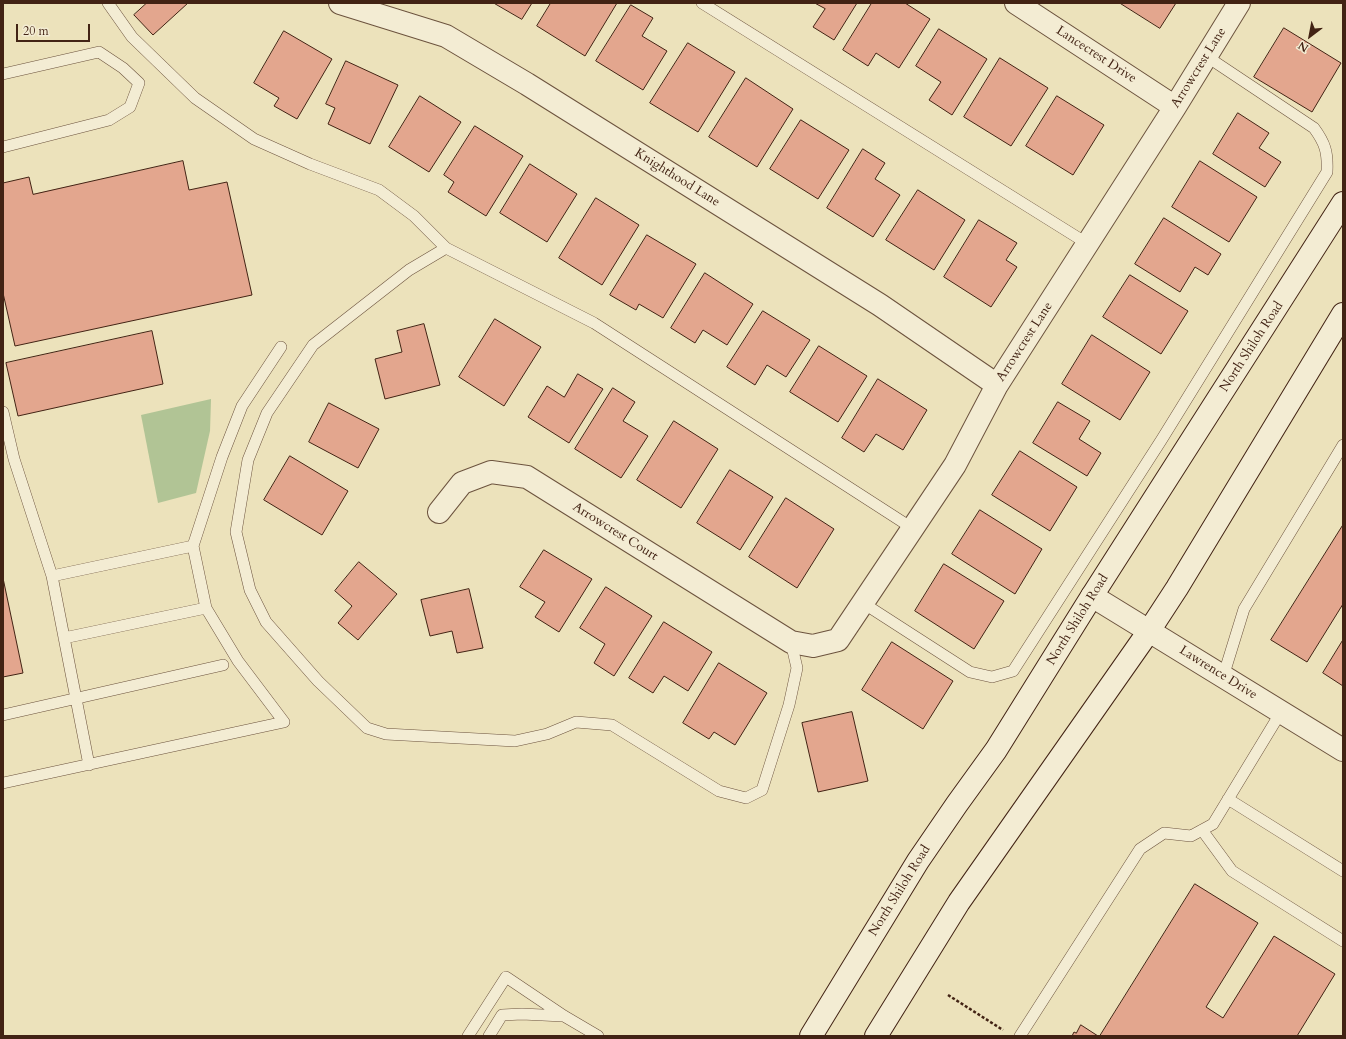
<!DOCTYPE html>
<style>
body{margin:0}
#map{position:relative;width:1346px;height:1039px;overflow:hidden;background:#ece2bb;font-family:Cardo,serif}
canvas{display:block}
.frame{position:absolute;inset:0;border:4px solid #422314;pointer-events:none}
.north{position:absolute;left:1290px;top:16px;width:40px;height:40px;-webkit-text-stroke:3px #f3ecd3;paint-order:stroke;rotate:212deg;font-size:11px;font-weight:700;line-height:16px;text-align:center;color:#422314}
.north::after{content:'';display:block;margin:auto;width:14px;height:18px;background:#422314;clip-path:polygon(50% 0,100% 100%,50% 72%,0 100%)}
.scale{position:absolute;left:16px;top:24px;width:74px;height:18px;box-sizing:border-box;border:2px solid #422314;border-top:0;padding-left:5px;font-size:12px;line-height:14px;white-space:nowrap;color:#422314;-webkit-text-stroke:3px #f3ecd3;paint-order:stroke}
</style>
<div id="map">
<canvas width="1346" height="1039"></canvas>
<div class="frame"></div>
<div class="north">N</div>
<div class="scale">20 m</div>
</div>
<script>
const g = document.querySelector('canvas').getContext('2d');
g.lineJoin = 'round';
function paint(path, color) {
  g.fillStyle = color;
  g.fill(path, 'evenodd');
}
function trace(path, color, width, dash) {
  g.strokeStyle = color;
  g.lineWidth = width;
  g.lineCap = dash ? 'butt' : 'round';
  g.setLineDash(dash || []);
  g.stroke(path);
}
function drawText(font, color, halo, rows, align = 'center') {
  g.font = font + ' Cardo,serif';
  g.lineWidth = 3;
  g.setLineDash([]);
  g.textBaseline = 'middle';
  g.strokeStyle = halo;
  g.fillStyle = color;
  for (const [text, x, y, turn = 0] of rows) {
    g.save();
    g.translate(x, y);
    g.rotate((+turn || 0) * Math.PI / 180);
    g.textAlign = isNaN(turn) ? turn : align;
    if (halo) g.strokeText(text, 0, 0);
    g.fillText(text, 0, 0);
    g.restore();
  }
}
const green = new Path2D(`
 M 211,399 L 210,431 L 196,493 L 158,503 L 141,415 Z`);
const building = new Path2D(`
 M 147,3 L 188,3 L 153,35 L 134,15 Z
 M 494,3 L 532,3 L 522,19 Z
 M 551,3 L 617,3 L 585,56 L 537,26 Z
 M 815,3 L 857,3 L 834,40 L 813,27 L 825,9 Z
 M 872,3 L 905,3 L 930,19 L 899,68 L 876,53 L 868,66 L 843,50 Z
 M 1120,3 L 1176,3 L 1160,28 Z
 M 631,5 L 653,18 L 642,36 L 667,51 L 643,90 L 596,61 Z
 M 1284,28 L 1341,63 L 1312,112 L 1254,77 Z
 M 939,29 L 987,59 L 952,115 L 929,100 L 941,82 L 916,66 Z
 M 284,31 L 332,59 L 297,119 L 274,106 L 279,98 L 254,83 Z
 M 688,43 L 735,72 L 698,132 L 650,103 Z
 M 1000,58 L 1048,88 L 1011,146 L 964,117 Z
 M 346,61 L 398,85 L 370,144 L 328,124 L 335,108 L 326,104 Z
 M 746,78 L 793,109 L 757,167 L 709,137 Z
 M 420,96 L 461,122 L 429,172 L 389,147 Z
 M 1057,96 L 1104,125 L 1073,175 L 1026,146 Z
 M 1238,113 L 1269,133 L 1259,148 L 1281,162 L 1265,187 L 1213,154 Z
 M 801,120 L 849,150 L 818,199 L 770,169 Z
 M 475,126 L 523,156 L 486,216 L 448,192 L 454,182 L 444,175 Z
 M 863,149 L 885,163 L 875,179 L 900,195 L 873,237 L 827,208 Z
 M 183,161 L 189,190 L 227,182 L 252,295 L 15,346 L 3,293 L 3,183 L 29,177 L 33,194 Z
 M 1200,161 L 1257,197 L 1229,242 L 1172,207 Z
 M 530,164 L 577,194 L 547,242 L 500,213 Z
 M 918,190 L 965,220 L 934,270 L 886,240 Z
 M 596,198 L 639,225 L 602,285 L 559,258 Z
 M 1164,218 L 1221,254 L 1208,275 L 1195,267 L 1180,292 L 1135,264 Z
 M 979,220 L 1017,243 L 1006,260 L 1017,267 L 991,307 L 944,277 Z
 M 647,235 L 696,264 L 663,318 L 639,304 L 636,310 L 610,295 Z
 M 705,273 L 753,304 L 727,345 L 703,330 L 695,343 L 671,328 Z
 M 1130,275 L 1188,311 L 1161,354 L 1103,317 Z
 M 763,311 L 810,340 L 786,377 L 767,365 L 755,385 L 727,367 Z
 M 495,319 L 541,347 L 504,406 L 459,377 Z
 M 424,324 L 440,385 L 385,399 L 375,359 L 402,352 L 397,331 Z
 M 152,331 L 163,384 L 18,416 L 6,363 Z
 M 1092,335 L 1150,372 L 1120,420 L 1062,384 Z
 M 819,346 L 867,376 L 838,422 L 790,392 Z
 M 578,374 L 603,389 L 569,443 L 528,417 L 547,386 L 564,397 Z
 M 878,379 L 927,410 L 903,450 L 876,434 L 864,452 L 842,438 Z
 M 613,388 L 635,402 L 623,421 L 648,436 L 621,478 L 575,449 Z
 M 1058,402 L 1090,421 L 1079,439 L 1101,453 L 1087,476 L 1033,443 Z
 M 329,403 L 379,429 L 358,468 L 309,442 Z
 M 674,421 L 718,449 L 681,508 L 637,480 Z
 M 1020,451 L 1077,487 L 1050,531 L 992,495 Z
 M 290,456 L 348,491 L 322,535 L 264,500 Z
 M 730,470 L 773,497 L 740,550 L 697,523 Z
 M 786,498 L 834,529 L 797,588 L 749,557 Z
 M 980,510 L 1042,549 L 1015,594 L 952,554 Z
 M 1343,525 L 1343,604 L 1307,662 L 1271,640 Z
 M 544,550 L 592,579 L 559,632 L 535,617 L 545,602 L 520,587 Z
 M 359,562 L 397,594 L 358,640 L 338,623 L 352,606 L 335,591 Z
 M 944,564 L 1004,601 L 974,649 L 915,611 Z
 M 3,578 L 23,673 L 3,677 Z
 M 606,587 L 652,616 L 614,676 L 594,663 L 605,644 L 580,628 Z
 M 469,589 L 483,648 L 457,653 L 452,631 L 430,636 L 421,600 Z
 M 664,622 L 712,652 L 688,691 L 664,676 L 653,693 L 629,678 Z
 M 1343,640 L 1343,686 L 1323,673 Z
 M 892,642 L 953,681 L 923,729 L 862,690 Z
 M 719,663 L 767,693 L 735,745 L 714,732 L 709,739 L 683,723 Z
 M 852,712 L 868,781 L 818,792 L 802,723 Z
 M 1195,884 L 1258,923 L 1206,1007 L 1223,1018 L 1274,936 L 1335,974 L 1297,1036 L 1100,1036 Z
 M 1081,1025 L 1098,1036 L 1072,1036 L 1074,1032 L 1076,1033 Z`);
const path = new Path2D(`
 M 948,995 L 1003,1030`);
const service = new Path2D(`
 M 108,3 L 132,37 L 195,98 L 254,139 L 310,164 L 379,190 L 414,216 L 446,248
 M 702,3 L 1088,244
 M 3,74 L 99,52 L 123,68 L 139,83 L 130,107 L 109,120 L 3,147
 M 3,412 L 14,459 L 52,576
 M 193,546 L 222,457 L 242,406 L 281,347
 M 863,603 L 970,672 L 992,677 L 1013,671 L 1162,439 L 1327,172 C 1328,152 1325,143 1314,128 L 1206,56
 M 64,638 L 206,608
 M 791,642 L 797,668 L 789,705 L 762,790 L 746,798 L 719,791 L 612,725 L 576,722 L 547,734 L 515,741 L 386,734 L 367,728 L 318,681 L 266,622 L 250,590 L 236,532 L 248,460 L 267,413 L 313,345 L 409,270 L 446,248 L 594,323 L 912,528
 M 1223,677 L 1244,609 L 1343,445
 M 3,715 L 223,665
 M 3,783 L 284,722 L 238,661 L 206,608 L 193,546 L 52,576 L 89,765
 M 1228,799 L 1343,871
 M 1202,830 L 1232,871 L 1343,941
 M 468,1036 L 506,977 L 564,1016 L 598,1036
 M 489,1036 L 502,1015 L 522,1014 L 563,1016
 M 1020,1036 L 1140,849 L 1164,833 L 1191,836 L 1213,824 L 1281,712`);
const minor = new Path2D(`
 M 340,3 L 446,36 L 527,84 L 880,305 L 997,385
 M 1016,3 L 1175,107
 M 439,512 L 462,483 L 491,472 L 527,477 L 791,642 L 813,646 L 838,640 L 955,465 L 997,385 L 1175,107 L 1239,3
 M 1092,596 L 1343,750`);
const secondary = new Path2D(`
 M 811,1036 L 918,861 L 957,804 L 996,750 L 1092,596 L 1343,203
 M 876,1036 L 959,902 L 1149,631 L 1177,588 L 1343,314`);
const streetNames = [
 ["Lancecrest Drive",1096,55,33],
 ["Arrowcrest Lane",1199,68,-58],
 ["Knighthood Lane",677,178,32],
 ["Arrowcrest Lane",1025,342,-57],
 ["North Shiloh Road",1252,347,-57],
 ["Arrowcrest Court",615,532,32],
 ["North Shiloh Road",1078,620,-58],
 ["Lawrence Drive",1218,673,32],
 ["North Shiloh Road",900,891,-58]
];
paint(green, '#b1c495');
paint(building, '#e3a68e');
trace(building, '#422314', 1);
trace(service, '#6c533e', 12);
trace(minor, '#6c533e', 24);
trace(secondary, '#422314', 24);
trace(path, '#422314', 2.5, [3, 2]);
trace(service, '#f3ecd3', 11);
trace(minor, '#f3ecd3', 22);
trace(secondary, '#f3ecd3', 22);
drawText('13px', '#422314', '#f3ecd3', streetNames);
</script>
